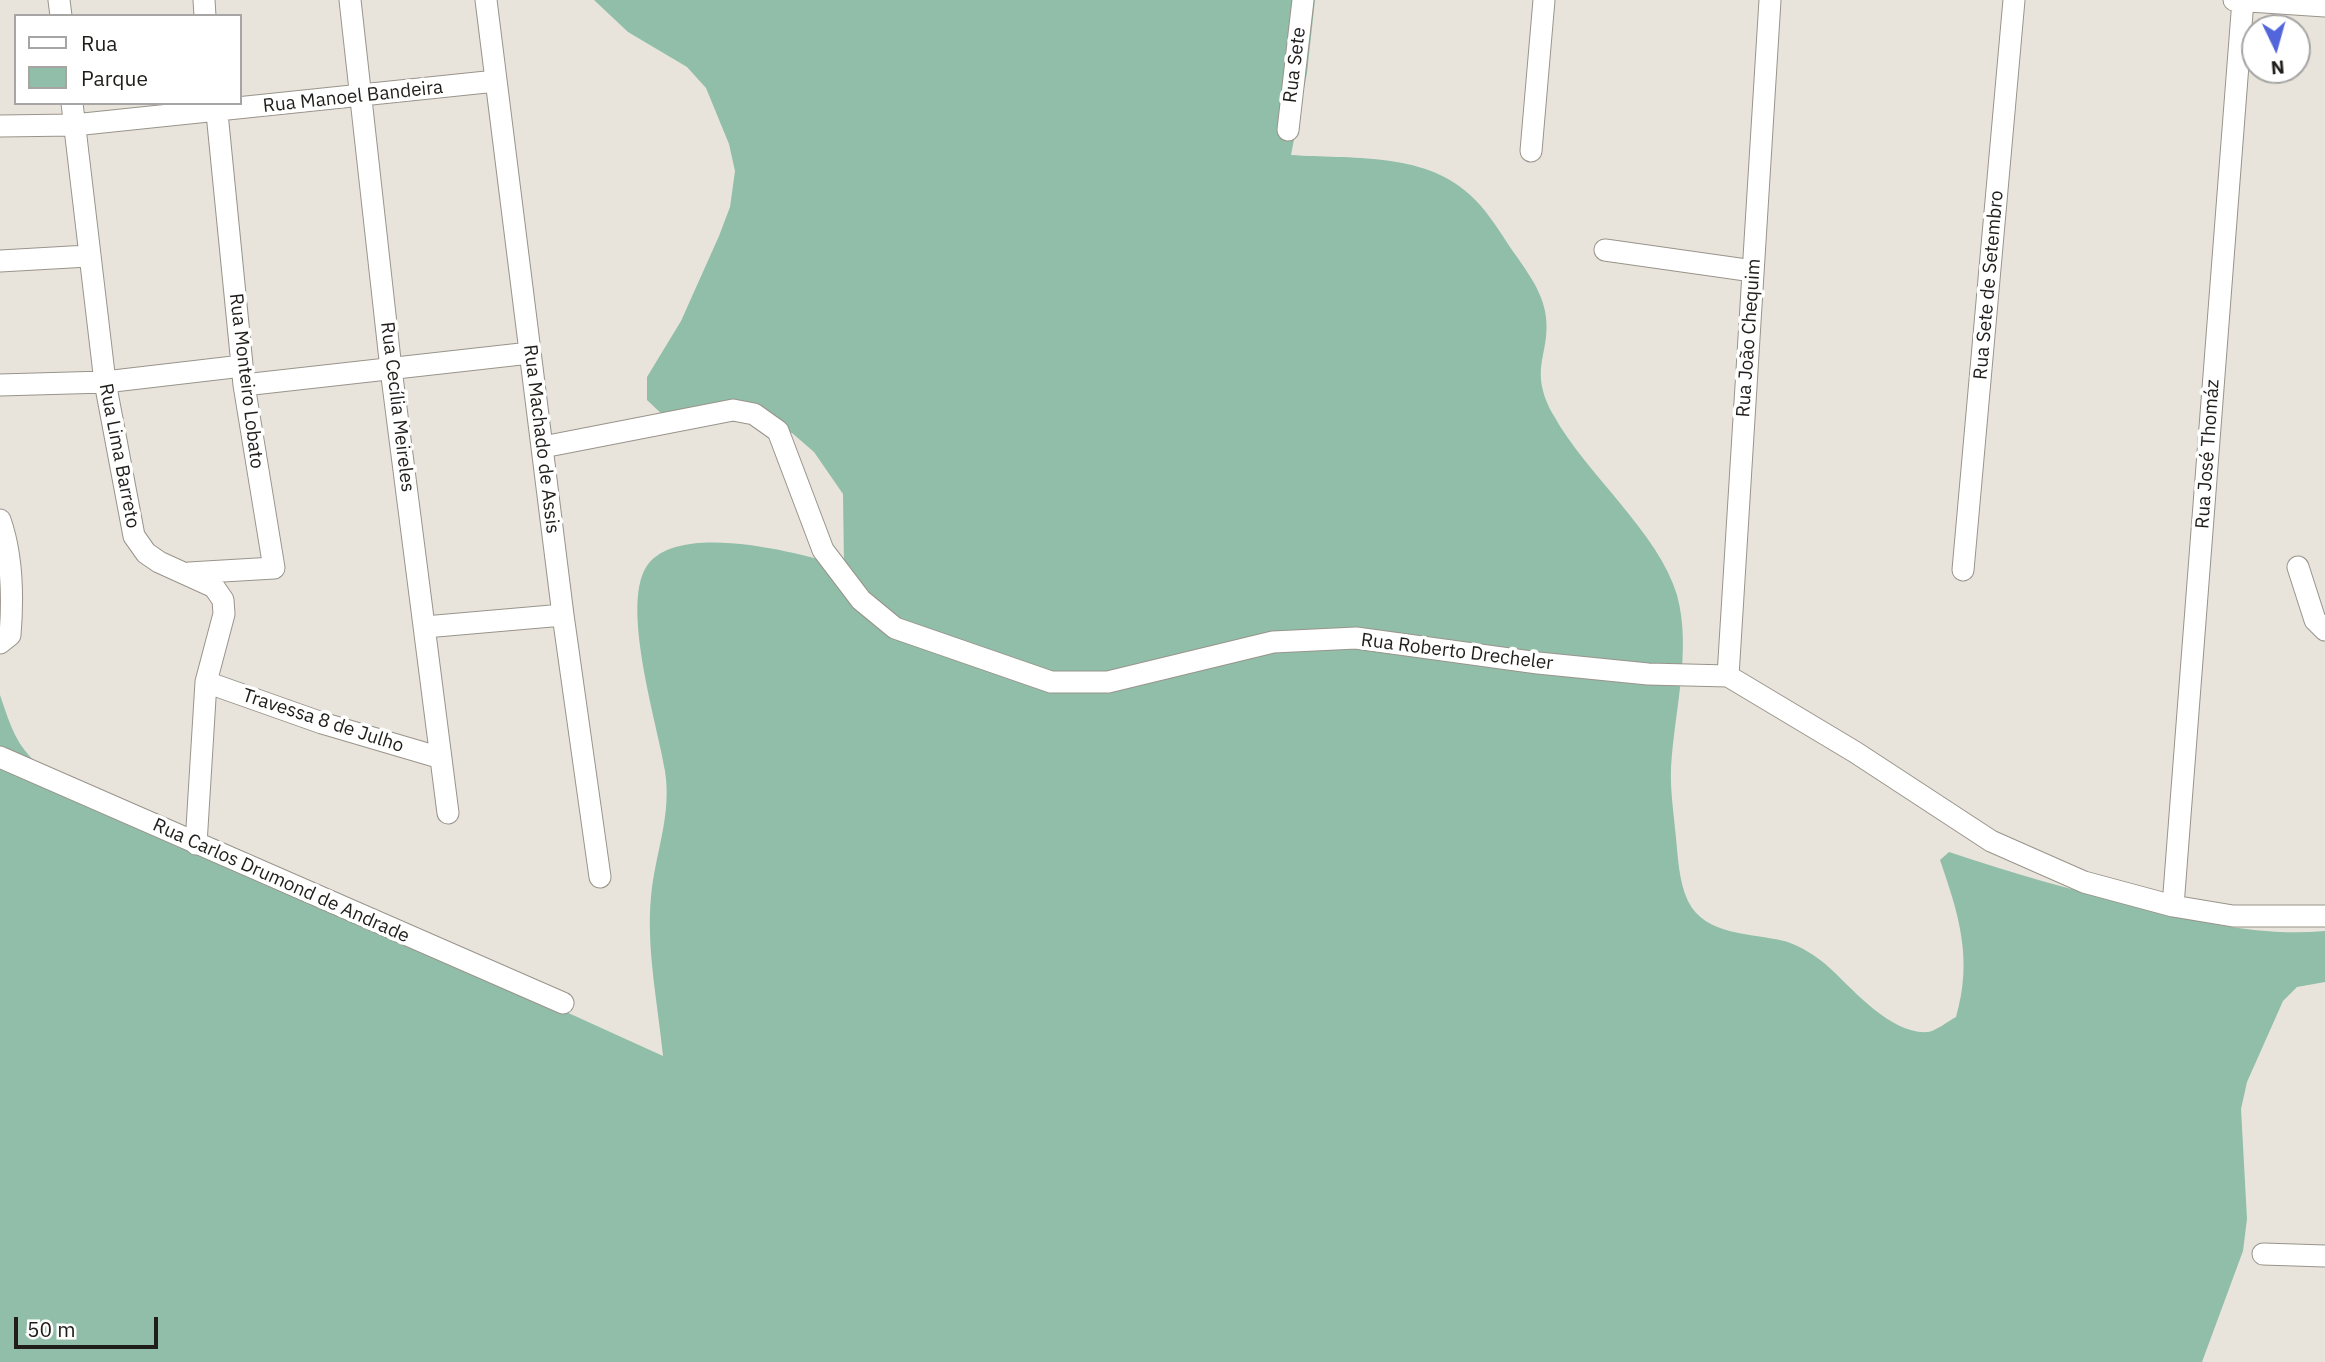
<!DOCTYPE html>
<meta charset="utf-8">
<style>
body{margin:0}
#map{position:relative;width:2325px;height:1362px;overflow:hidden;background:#e9e4db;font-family:"IBM Plex Sans",sans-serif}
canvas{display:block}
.legend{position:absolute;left:14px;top:14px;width:228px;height:91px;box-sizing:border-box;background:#fff;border:2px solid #a6a5a4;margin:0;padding:9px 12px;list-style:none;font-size:21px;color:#201e1b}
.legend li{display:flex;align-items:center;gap:14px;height:35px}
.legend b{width:35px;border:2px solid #a6a5a4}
.north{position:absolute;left:2241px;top:14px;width:70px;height:70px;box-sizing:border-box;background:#fff;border:2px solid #a6a5a4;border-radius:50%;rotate:175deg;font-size:19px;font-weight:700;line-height:28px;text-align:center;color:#201e1b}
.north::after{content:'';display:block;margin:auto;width:24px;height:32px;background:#5265db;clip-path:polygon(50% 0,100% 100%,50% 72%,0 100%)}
.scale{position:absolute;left:14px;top:1317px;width:144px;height:32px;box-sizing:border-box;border:4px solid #201e1b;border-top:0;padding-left:9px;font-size:21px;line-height:24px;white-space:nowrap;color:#201e1b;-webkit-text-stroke:5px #fff;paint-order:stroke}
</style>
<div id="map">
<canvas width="2325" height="1362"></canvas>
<ul class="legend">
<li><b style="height:9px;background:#fff"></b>Rua</li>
<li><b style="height:19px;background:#90bea9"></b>Parque</li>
</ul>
<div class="north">N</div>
<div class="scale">50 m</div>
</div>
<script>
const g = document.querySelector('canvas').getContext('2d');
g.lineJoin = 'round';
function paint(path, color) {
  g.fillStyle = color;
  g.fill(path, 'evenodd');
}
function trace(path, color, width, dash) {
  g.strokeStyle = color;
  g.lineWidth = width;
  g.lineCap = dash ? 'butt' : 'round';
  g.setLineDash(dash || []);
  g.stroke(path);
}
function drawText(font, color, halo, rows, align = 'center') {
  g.font = font + ' "IBM Plex Sans",sans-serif';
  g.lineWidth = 7;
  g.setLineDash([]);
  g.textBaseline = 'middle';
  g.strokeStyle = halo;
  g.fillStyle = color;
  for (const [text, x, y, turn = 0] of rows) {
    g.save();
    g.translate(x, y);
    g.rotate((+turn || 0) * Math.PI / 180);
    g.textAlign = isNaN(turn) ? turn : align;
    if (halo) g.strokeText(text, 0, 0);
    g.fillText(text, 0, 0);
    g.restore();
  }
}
const green = new Path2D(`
 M 594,0 L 1315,0 L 1307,73 L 1291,155 C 1349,159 1424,152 1469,194 C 1485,208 1497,227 1508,244 C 1522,265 1540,286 1545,311 C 1553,354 1526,367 1554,416 C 1586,474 1659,533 1677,595 C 1692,650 1674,712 1671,768 C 1670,790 1674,815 1676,838 C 1678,858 1679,882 1688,901 C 1705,936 1752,933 1784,941 C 1800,945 1821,959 1833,971 C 1855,992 1893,1035 1928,1032 C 1936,1031 1948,1021 1956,1017 C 1973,959 1959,915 1940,860 L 1949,852 C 2012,873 2075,891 2140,907 C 2201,922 2261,937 2325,931 L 2325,982 L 2297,987 L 2283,1001 L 2247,1082 L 2241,1109 L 2247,1219 L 2243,1251 L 2202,1362 L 0,1362 L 0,695 C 15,740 19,750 56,780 L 663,1056 C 658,1004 646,948 651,897 C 655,853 672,816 665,771 C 658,725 618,600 649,563 C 684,522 801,553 844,567 L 843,494 L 814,452 L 792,433 L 745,422 L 688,422 L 666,418 L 647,400 L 647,377 L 681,321 L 719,236 L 730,207 L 735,171 L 729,144 L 706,88 L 687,67 L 628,32 Z`);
const street = new Path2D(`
 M 59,0 L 61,16
 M 204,0 L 205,16
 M 350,0 L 391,369 L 448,813
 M 486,0 L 563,615 L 600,877
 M 2234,0 L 2325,6
 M 72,103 L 105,382 L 134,536 L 146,553 L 159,562 L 214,587 L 223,600 L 224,614 L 206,682 L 196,844
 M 0,126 L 74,125 L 496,81
 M 1288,130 L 1303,0
 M 1531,151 L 1544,0
 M 1605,250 L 1753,271
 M 0,261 L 88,256
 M 0,385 L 105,382 L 242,366
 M 244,385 L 530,353
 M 543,447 L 733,410 L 754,414 L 778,431 L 823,550 L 861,600 L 895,628 L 1051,682 L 1108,682 L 1273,642 L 1356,638 L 1538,663 L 1648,674 L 1728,676 L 1855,752 L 1991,841 L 2084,882 L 2173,906 L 2233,916 L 2325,916
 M 0,520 C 12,554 13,599 10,635 L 0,643
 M 2298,567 L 2315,620 L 2325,630
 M 1963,570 L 2014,0
 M 189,573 L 274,568 L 244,385 L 216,103
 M 425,627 L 563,615
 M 1728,676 L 1770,0
 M 206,682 L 322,723 L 441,758
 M 0,757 L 563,1003
 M 2173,906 L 2243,0
 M 2263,1254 L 2325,1256`);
const streetNames = [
 ["Rua Sete",1295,65,-83],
 ["Rua Manoel Bandeira",353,97,-6],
 ["Rua Sete de Setembro",1989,285,-85],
 ["Rua João Chequim",1749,338,-86],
 ["Rua Monteiro Lobato",246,381,83],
 ["Rua Cecília Meireles",397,407,83],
 ["Rua Machado de Assis",541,439,83],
 ["Rua José Thomáz",2208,454,-86],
 ["Rua Lima Barreto",119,456,79],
 ["Rua Roberto Drecheler",1457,652,7],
 ["Travessa 8 de Julho",323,721,18],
 ["Rua Carlos Drumond de Andrade",281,881,24]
];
paint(green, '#90bea9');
trace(street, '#99948b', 23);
trace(street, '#fff', 21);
drawText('19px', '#201e1b', '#fff', streetNames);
</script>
